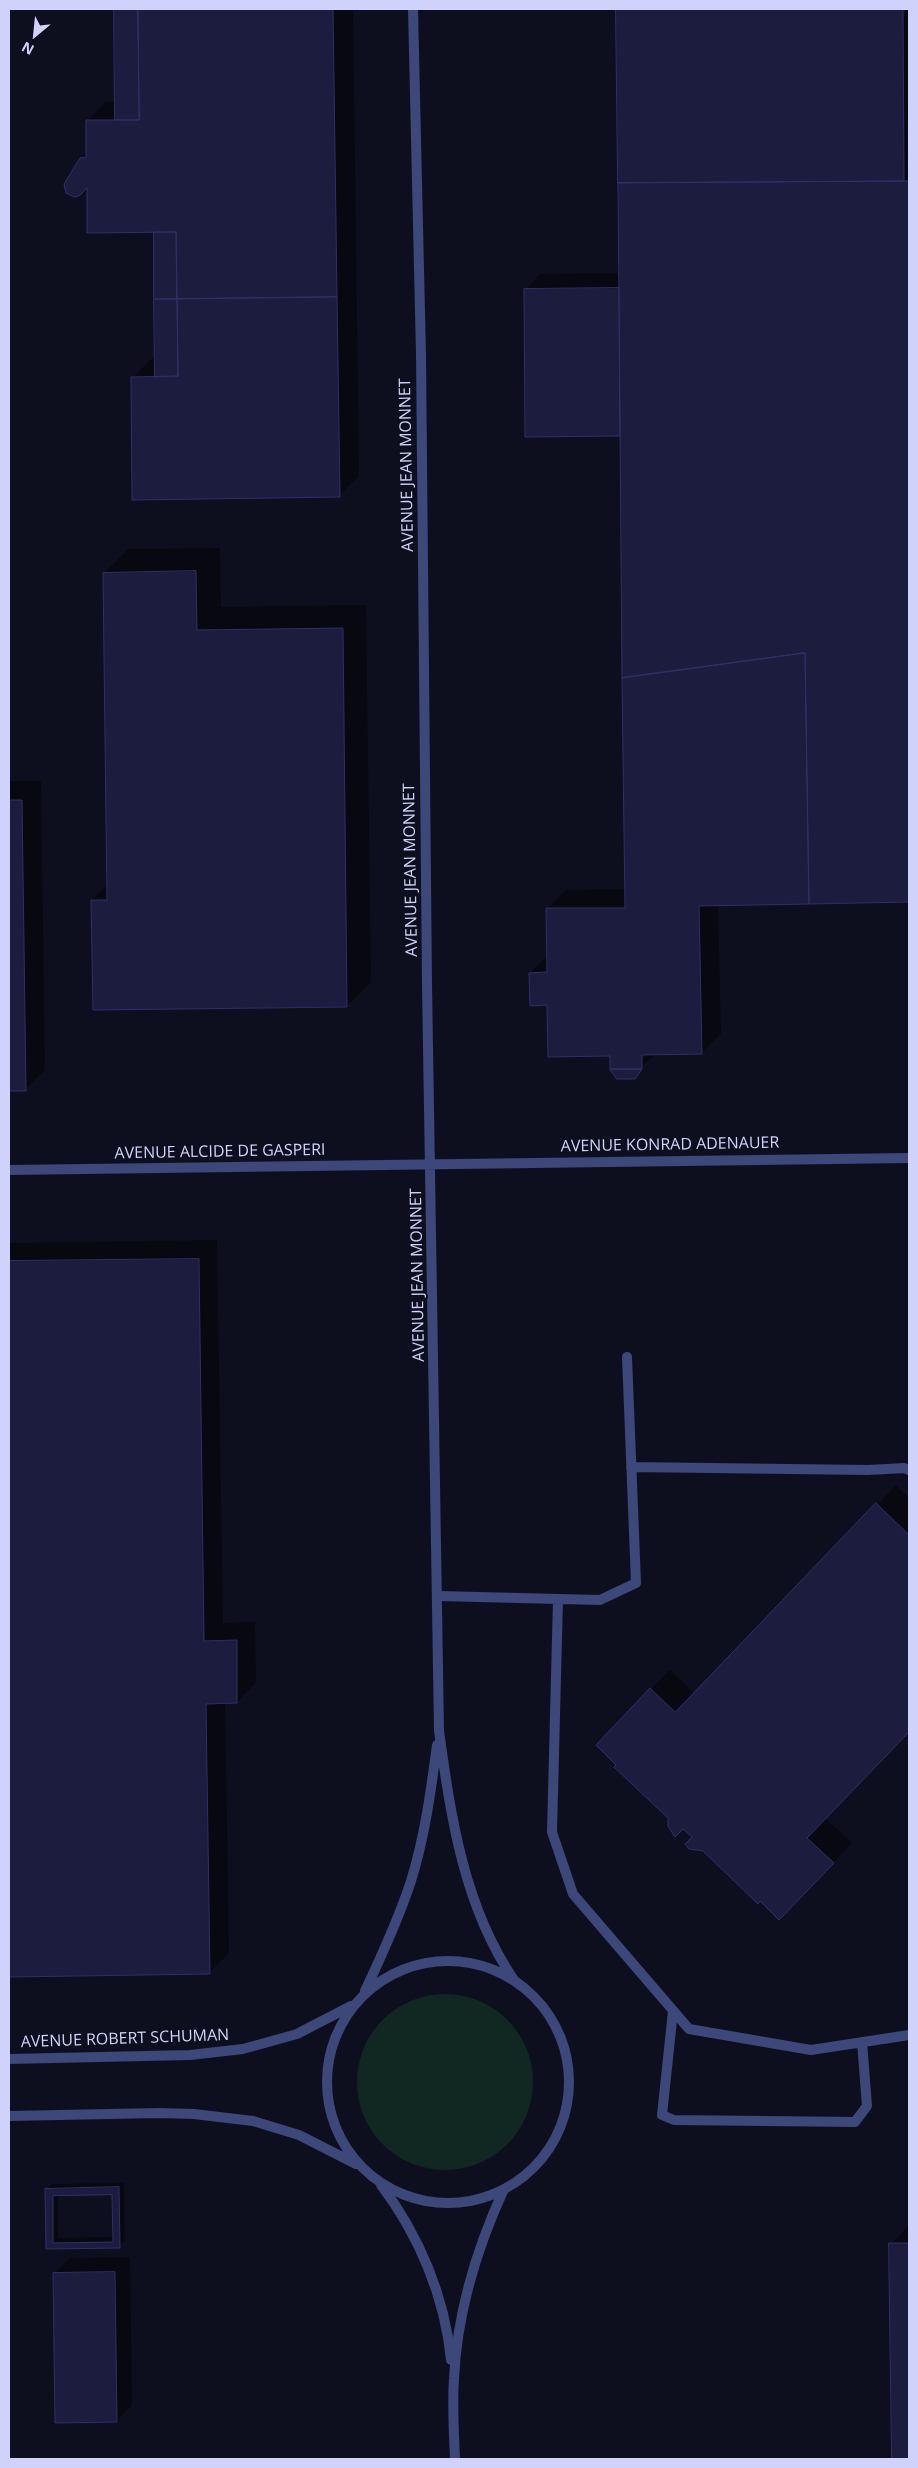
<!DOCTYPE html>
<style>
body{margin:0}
#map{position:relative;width:918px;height:2468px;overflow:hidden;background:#0e0f1e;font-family:"Open Sans",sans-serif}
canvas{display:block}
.frame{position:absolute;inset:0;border:10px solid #cfd3fb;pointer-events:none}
.north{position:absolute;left:10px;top:10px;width:50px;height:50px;-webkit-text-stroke:4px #0e0f1e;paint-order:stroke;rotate:208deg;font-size:14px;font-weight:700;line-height:20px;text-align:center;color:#cfd3fb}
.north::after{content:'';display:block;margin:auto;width:18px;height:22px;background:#cfd3fb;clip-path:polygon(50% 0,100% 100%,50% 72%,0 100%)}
</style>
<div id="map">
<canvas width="918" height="2468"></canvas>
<div class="frame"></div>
<div class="north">N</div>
</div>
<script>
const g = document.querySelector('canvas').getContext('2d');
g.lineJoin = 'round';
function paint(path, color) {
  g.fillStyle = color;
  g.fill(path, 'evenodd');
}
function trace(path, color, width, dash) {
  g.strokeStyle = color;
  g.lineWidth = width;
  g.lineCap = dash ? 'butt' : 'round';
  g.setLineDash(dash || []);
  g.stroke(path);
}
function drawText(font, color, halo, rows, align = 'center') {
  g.font = font + ' "Open Sans",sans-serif';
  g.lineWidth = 4;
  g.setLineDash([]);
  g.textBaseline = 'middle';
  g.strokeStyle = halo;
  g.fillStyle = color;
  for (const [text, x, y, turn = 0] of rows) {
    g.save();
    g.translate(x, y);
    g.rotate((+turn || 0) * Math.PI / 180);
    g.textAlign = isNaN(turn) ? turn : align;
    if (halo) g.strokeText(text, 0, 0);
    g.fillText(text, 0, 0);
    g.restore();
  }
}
const green = new Path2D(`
 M357 2082a88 88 0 1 1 176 0a88 88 0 1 1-176 0Z`);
const shadow = new Path2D(`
 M 116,9 L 353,9 L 359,476 L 339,496 L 132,378 L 151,359 L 156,358 L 155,233 L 88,186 L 81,158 L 87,152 L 87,121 L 106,102 L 116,102 Z
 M 618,9 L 909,9 L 909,901 L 718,905 L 721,1034 L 701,1053 L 656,1054 L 645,1063 L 635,1078 L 611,1054 L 548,1004 L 530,973 L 548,956 L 547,909 L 566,890 L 626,889 L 621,435 L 526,436 L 525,290 L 540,274 L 620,273 Z
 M 220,548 L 221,607 L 366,605 L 371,982 L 347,1006 L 92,900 L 108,884 L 104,573 L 128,549 Z
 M 9,781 L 41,781 L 45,1070 L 26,1089 L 9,1089 Z
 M 217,1240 L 223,1623 L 255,1622 L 256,1683 L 237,1702 L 225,1702 L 229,1953 L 209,1973 L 9,1975 L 9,1243 Z
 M 896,1485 L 909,1498 L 909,1731 L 825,1818 L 852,1843 L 798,1899 L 760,1899 L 703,1850 L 694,1837 L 651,1689 L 670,1670 L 695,1694 Z
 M 124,2183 L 125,2241 L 119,2246 L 47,2248 L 47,2189 L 52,2184 ZM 113,2194 L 114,2237 L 58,2238 L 58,2195 Z
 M 909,2225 L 909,2459 L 894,2459 L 891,2244 Z
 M 130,2257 L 132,2405 L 117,2421 L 54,2274 L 70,2258 Z`);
const building = new Path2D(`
 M 114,9 L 138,9 L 139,120 L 115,120 Z
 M 138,9 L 333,9 L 337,297 L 177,299 L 176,232 L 87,233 L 87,188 L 79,196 L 74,197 L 66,193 L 64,184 L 80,158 L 86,157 L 86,120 L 139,120 Z
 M 616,9 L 903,9 L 904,181 L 618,183 Z
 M 904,181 L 909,181 L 909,902 L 809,904 L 805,653 L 622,678 L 618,183 Z
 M 154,232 L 176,232 L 177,299 L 154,299 Z
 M 619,288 L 620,436 L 525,437 L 524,289 Z
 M 337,297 L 340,497 L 132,500 L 131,377 L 178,376 L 177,299 Z
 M 154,299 L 177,299 L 178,376 L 155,377 Z
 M 196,571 L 197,630 L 343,628 L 347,1007 L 93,1010 L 91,900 L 107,900 L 103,573 Z
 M 805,653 L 809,904 L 699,906 L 702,1054 L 642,1055 L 642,1069 L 610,1069 L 610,1056 L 548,1057 L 547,1005 L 530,1006 L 529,973 L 547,972 L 546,908 L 625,908 L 622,678 Z
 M 9,800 L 22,800 L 26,1091 L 9,1091 Z
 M 610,1069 L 642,1069 L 635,1079 L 617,1079 Z
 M 199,1259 L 204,1641 L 237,1640 L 237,1703 L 206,1704 L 210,1974 L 9,1977 L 9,1261 Z
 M 876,1503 L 909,1535 L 909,1732 L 807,1838 L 834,1863 L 779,1920 L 760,1901 L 758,1904 L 703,1851 L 689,1849 L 685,1844 L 692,1837 L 683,1829 L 675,1837 L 668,1826 L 668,1818 L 614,1767 L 616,1765 L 596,1745 L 650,1688 L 675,1712 Z
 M 119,2187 L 120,2248 L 46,2249 L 45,2189 ZM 112,2195 L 113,2242 L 53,2243 L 53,2196 Z
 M 889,2243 L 909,2243 L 909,2459 L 892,2459 Z
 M 115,2272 L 117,2422 L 55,2423 L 53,2273 Z`);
const lane = new Path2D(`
 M 631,1467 L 868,1470 L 904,1468 L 909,1470
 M 438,1596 L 600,1600 L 636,1583 L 627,1357
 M 558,1599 L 552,1832 L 573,1894 L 689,2029 L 811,2050 L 909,2035
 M 673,2011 L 662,2115 L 674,2120 L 855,2122 L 867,2106 L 862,2042`);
const street = new Path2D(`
 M 413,9 L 421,355 L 427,984 L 439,1731 C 451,1818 464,1907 514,1980
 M 9,1170 L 909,1158
 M327 2082a121 121 0 1 1 242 0a121 121 0 1 1-242 0Z
 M 365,1991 C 382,1955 399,1918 411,1881 C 425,1836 431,1790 437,1745
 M 9,2059 L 190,2055 L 243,2049 L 297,2034 L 351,2006
 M 9,2116 L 159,2113 L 194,2114 L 253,2121 L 299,2135 L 356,2164
 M 381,2185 C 419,2235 445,2297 451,2360
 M 455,2459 C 454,2433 452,2406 454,2379 C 457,2313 476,2250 504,2189`);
const streetNames = [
 ["AVENUE JEAN MONNET",407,465,-91],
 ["AVENUE JEAN MONNET",411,870,-91],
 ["AVENUE KONRAD ADENAUER",670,1145,-1],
 ["AVENUE ALCIDE DE GASPERI",220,1152,-1],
 ["AVENUE JEAN MONNET",418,1275,-91],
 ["AVENUE ROBERT SCHUMAN",125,2039,-2]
];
paint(green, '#112822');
paint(shadow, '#0007');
paint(building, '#1b1c3e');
trace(building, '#2f3068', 1);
trace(lane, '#3c477a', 10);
trace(street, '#3c477a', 10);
drawText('16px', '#cfd3fb', '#0e0f1e', streetNames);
</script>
